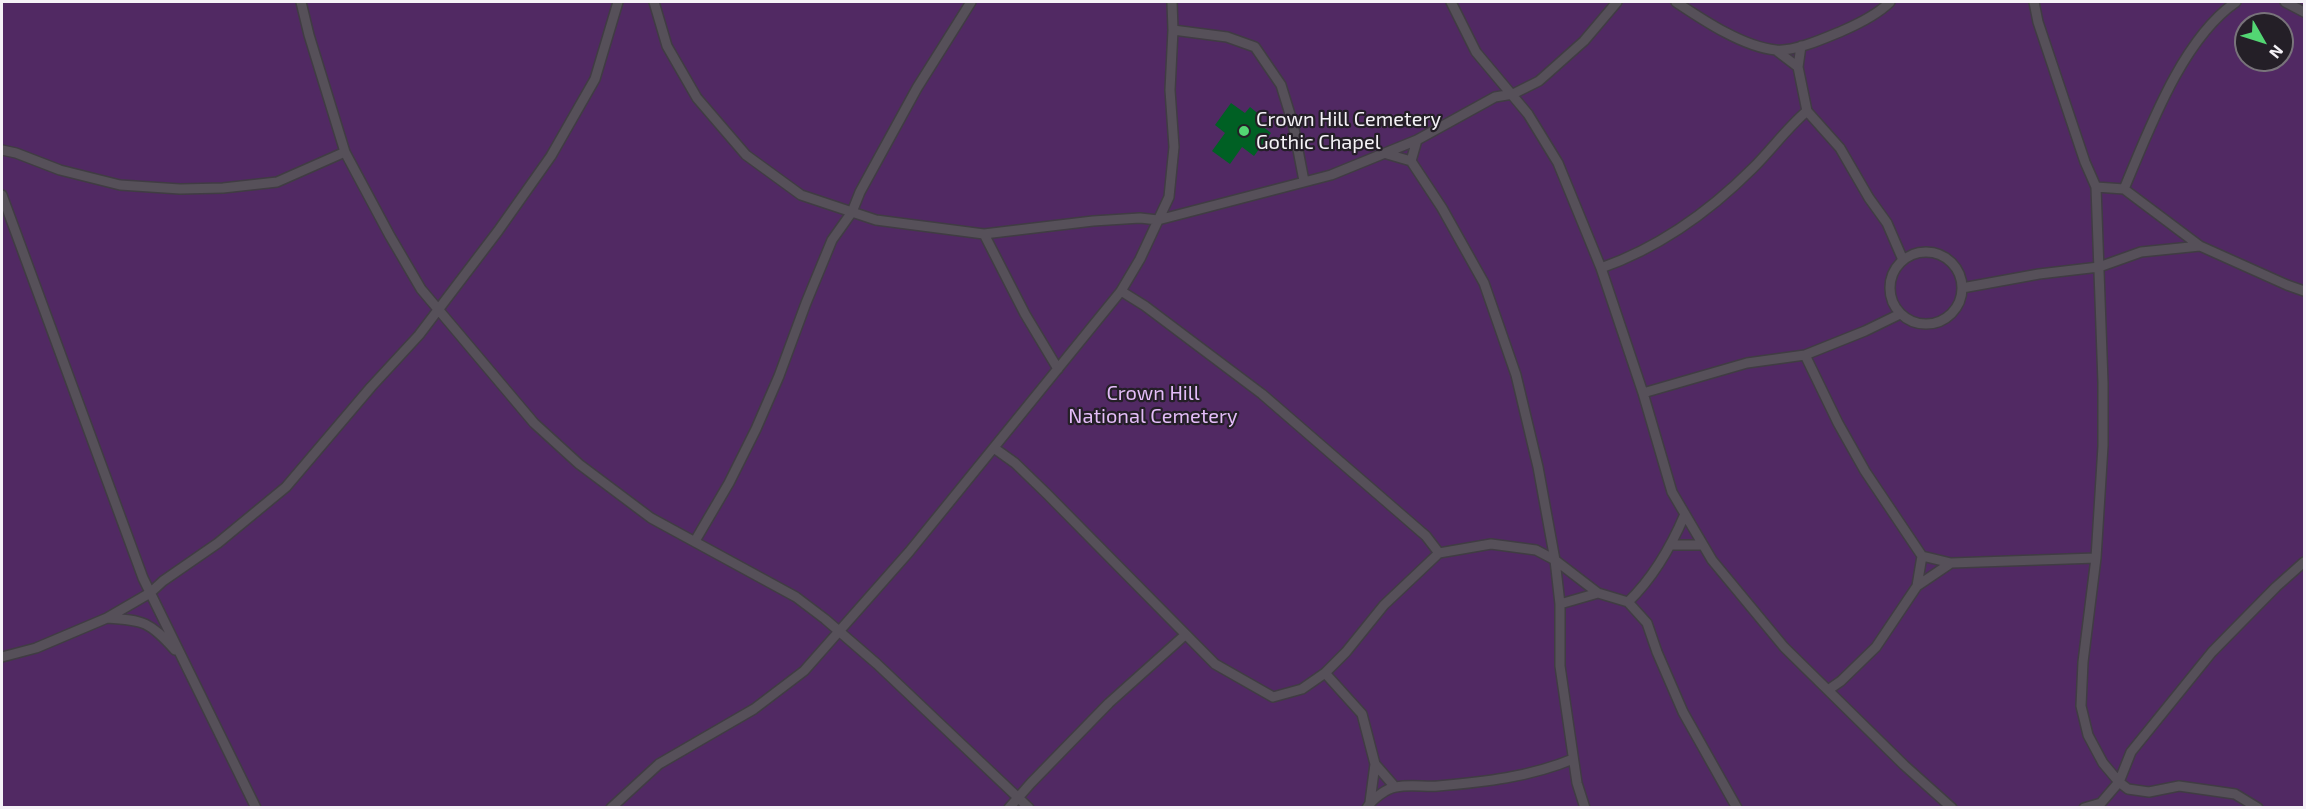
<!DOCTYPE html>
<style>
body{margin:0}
#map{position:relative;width:2306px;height:809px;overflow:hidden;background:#241f27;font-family:"Exo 2",sans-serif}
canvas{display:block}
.frame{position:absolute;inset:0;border:3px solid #f5f2f7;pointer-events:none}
.north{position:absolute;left:2234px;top:12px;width:60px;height:60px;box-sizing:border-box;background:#241f27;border:2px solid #78737a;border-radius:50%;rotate:129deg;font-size:16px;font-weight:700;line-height:24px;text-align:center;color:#f5f2f7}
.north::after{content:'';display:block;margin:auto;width:21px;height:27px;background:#53d673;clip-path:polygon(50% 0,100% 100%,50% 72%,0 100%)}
</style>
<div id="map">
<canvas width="2306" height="809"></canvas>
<div class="frame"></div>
<div class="north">N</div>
</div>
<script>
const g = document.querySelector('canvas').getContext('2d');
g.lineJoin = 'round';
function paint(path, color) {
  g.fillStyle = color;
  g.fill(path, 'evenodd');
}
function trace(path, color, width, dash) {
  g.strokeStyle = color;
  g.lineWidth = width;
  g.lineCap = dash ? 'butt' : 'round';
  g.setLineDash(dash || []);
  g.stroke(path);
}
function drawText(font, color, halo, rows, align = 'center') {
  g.font = font + ' "Exo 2",sans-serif';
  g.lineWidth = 4.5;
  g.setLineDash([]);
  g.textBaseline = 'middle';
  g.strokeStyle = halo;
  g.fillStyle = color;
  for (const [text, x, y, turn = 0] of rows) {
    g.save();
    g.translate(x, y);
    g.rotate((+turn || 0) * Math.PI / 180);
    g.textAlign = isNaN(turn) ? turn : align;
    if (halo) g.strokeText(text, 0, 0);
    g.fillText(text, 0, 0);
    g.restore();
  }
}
const green = new Path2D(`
 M 2,2 L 2304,2 L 2304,807 L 2,808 ZM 2246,24 L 2282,24 L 2282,60 L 2246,60 Z`);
const building = new Path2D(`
 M 1231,103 L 1245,113 L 1250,107 L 1261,116 L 1257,122 L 1271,133 L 1254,156 L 1242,147 L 1230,164 L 1212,151 L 1225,133 L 1215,125 Z`);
const lane = new Path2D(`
 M 301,2 L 309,35 L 345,152 L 390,236 L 421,289 L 534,423 L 579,464 L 651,518 L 796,597 L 825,619 L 877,664 L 1029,808
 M 654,2 L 667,46 L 697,98 L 746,155 L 801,195 L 876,220 L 984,234 L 1093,221 L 1140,218 L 1158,220 L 1331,175 L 1417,140 L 1495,97 L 1513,94 L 1539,81 L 1584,41 L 1617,2
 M 1451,2 L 1476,52 L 1528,114 L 1558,163 L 1601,268 L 1643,393 L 1672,492 L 1712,560 L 1784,647 L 1904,765 L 1952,808
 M 1676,2 C 1703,20 1743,47 1776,50 C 1794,52 1825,38 1842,31 C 1858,24 1878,14 1890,2
 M 2034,2 L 2038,22 L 2085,162 L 2096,187 L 2103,383 L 2103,446 L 2096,558 L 2083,662 L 2081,706 L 2088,735 L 2103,763 L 2119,782 L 2128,789 L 2149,792 L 2179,786 L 2235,794 L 2258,808
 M 2285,2 L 2304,12
 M 1173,30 L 1227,37 L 1255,47 L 1281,85 L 1293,124 L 1304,181
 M 1801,46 L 1798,67 L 1807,111 L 1840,148 L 1869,198 L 1887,223 L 1903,260
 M 1777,51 L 1798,67
 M 2,150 L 16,153 L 60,170 L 120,185 L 180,189 L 223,188 L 277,182 L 345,152
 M 1387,154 L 1411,161 L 1417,140
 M 1411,161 L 1442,208 L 1484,283 L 1516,375 L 1538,467 L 1555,560 L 1560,604 L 1560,666 L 1577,783 L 1585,808
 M 2096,187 L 2124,189 L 2200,246 L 2287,285 L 2304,291
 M 2124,189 C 2149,130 2182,39 2236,2
 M 2,195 L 143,578 L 256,808
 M 984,234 L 1025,314 L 1058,369
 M1890 288a36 36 0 1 1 72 0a36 36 0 1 1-72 0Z
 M 1601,268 C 1658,248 1710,211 1753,168 C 1772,149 1787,128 1807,111
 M 1962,288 L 2039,274 L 2099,267 L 2141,252 L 2200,246
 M 1121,291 L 1145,306 L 1262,394 L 1426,536 L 1439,553
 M 1805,355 L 1838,423 L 1865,471 L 1922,556 L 1951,563 L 2096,558
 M 1643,393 L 1747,363 L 1805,355 L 1865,331 L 1900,314
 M 994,448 L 1015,463 L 1047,494 L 1215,664 L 1273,697 L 1302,689 L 1325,673 L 1346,652 L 1384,605 L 1439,553 L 1491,544 L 1536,550 L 1555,560 L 1598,593 L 1628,602 L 1647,623 L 1657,652 L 1683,712 L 1737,808
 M 695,541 L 729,483 L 756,429 L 779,376 L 806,303 L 832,240 L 852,212 L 860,192 L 917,88 L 971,2
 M 1672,545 L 1703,545
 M 1917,586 L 1922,556
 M 1628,602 C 1654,577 1671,547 1685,514
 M 1560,604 L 1598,593
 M 107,618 C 144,620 150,622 175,650
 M 2,657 L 36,648 L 107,618 L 150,593 L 163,581 L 218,543 L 286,487 L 371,387 L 419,335 L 498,231 L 551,156 L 595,79 L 618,2
 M 1325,673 L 1362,714 L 1375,764 L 1370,802
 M 1828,690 L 1841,681 L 1876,647 L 1917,586 L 1951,563
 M 1375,764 L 1395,787
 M 611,808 L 659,764 L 754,709 L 804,671 L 909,552 L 1121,291 L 1140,259 L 1169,197 L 1174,147 L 1170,90 L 1173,30 L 1172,2
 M 1009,808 L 1031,783 L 1109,703 L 1185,635
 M 1367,808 C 1372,799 1387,788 1396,787 C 1410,784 1425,787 1438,786 C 1484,782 1530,777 1573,759
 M 2084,808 L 2101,803 L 2119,782 L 2131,752 L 2212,652 L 2276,587 L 2304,562`);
const markers = [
 [1244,131,6,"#53d673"]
];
const poiNames = [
 ["Crown Hill Cemetery",1256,119],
 ["Gothic Chapel",1256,142]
];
const parkNames = [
 ["Crown Hill",1153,393],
 ["National Cemetery",1153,416]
];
paint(green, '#512963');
paint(building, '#006024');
trace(lane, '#403c43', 12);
trace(lane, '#565059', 9);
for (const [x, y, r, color] of markers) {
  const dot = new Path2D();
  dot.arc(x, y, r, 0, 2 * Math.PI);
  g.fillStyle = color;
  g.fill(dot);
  trace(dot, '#241f27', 2);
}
drawText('20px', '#f5f2f7', '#241f27', poiNames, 'left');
drawText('20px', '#e3bcf8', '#241f27', parkNames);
</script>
